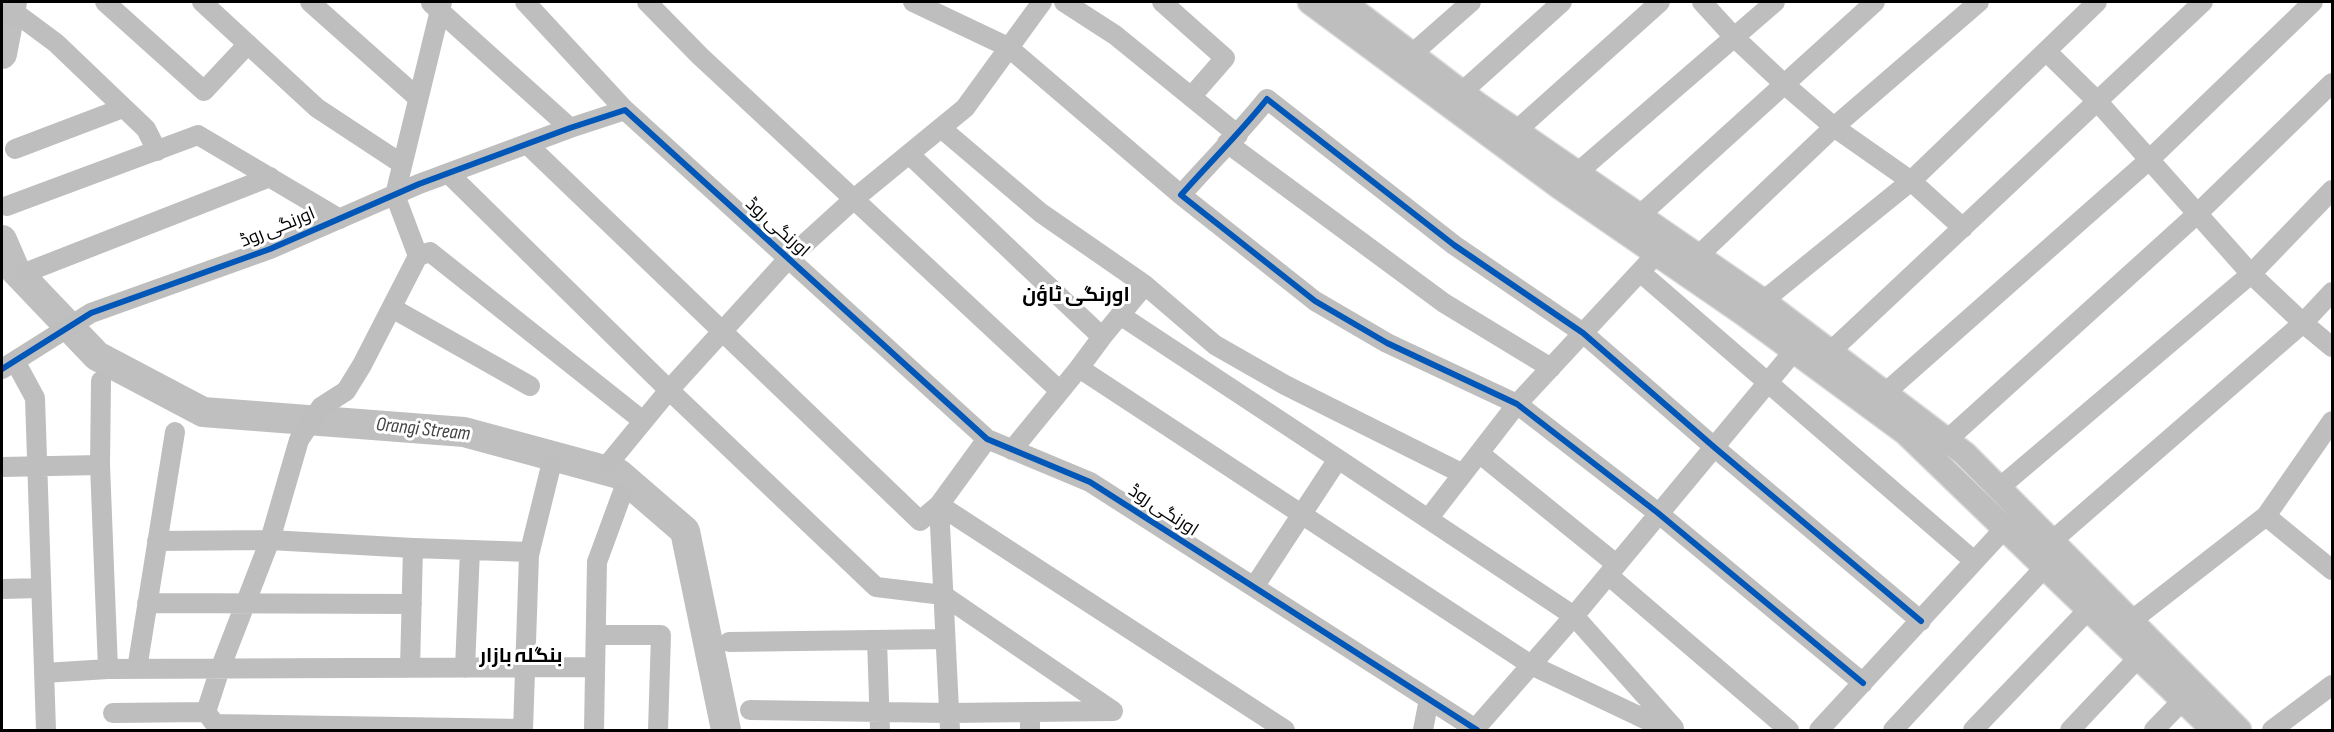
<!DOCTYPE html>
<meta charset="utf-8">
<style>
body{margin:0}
#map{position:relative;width:2334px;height:732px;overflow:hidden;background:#fff;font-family:"Sofia Sans Condensed",sans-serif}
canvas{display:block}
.frame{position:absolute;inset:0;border:3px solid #000;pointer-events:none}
</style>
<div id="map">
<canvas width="2334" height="732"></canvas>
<div class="frame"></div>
</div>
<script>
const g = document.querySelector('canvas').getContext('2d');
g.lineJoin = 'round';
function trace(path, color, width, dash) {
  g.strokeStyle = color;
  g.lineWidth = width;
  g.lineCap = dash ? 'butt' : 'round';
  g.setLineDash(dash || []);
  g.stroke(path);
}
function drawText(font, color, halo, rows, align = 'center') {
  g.font = font + ' "Sofia Sans Condensed",Cairo,sans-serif';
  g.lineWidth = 6;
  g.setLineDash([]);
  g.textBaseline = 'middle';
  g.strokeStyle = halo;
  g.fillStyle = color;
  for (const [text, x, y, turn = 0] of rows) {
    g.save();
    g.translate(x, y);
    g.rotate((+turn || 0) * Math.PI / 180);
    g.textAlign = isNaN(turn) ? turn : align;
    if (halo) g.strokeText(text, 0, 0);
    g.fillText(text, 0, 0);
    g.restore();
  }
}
const river = new Path2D(`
 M 2,54 L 12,2
 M 2,240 L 15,270 L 97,356 L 203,412 L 464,432 L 619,474 L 685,531 L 726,730`);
const minor = new Path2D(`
 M 105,2 L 204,91 L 248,44
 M 202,2 L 317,108 L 402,164
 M 310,2 L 418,98
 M 525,2 L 625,110
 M 647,2 L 700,56 L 1060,391
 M 913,2 L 1008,47 L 1181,195
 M 1064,2 L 1115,35 L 1238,135
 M 1162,2 L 1225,58 L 1191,97
 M 1702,2 L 1734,37 L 1784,84 L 1834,127 L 1911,181 L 1963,228
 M 431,3 L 570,128
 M 2,16 L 21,17 L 56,43 L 146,129 L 157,151
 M 2046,51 L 2098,102 L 2251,274 L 2303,323 L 2332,347
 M 1412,54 L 1471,2
 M 1462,92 L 1562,2
 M 941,128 L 1041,213 L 1145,285
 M 1516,131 L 1660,2
 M 1227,143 L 1444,303 L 1551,368
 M 527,144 L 920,521 L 939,505 L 950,730
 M 15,149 L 123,108
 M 909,154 L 1102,337 L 1079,368
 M 448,173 L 669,390 L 788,259 L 854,199 L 965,108 L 1042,2
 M 1577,173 L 1775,2
 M 7,206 L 198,135 L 340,219
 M 1639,216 L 1875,2
 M 418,256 L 430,252 L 643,421
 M 1698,256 L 1834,127 L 1979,2
 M 27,272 L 270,177
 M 1640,272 L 1974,561
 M 1763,301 L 1911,181 L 2097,2
 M 392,308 L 530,386
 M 1120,315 L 1338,459
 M 1102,337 L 1145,285 L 1215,345 L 1285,385 L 1463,474
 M 1830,352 L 2203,2
 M 15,361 L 35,398 L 46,730
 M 2,369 L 91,313 L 270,249 L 419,184 L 570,128 L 625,110 L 987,439 L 1090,482 L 1477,730
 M 1885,393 L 2149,160 L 2313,2
 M 987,439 L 939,505 L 1285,730
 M 1947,440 L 2197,214 L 2332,83
 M 1012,450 L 1079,368 L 1531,665 L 1668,730
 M 1479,453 L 1616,564
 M 609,463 L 669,390 L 876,587 L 943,595 L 1113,711 L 949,713 L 750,710
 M 2,467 L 100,465
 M 1999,488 L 2251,274 L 2332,190
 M 2266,516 L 2332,421
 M 1428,519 L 1517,404 L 1649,262
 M 157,541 L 270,540 L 413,548 L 530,552
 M 2052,541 L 2303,323 L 2332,292
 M 1608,575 L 1789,730
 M 1254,587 L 1338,459 L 1574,616 L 1674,728
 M 2,589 L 41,588
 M 147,603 L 412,604
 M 2131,621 L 2266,516 L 2332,570
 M 596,635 L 661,635 L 658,730
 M 877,640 L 880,730
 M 729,642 L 945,639
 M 410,668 L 413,548
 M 465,668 L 470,550
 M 108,669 L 595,667
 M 137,669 L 175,432
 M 44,673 L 108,669 L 100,465 L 101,381
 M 1863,683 L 1658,513 L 1517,404 L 1387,343 L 1315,301 L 1181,195 C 1210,162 1240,133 1267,99 L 1454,245 L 1583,333 L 1714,447 L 1921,621
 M 206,712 L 215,724 L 523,729
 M 1030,712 L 1030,730
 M 113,713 L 206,712 L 220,669 L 270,540 L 299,440 L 321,407 L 346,391 L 362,365 L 418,256 L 395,195 L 442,2
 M 1475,729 L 1574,616 L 1794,351
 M 523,730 L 529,555 L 551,466
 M 594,730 L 597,562 L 622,494
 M 1423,730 L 1429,699
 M 1819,730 L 2005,528
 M 1893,730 L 2045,567
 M 1973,730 L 2089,609
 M 2070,730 L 2139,657
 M 2154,730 L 2183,700
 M 2272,730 L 2332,685`);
const major = new Path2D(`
 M 1310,2 L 1560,187 L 1743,313 L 1906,433 L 2214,730
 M 1343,2 L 1477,104 L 1763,301 L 1965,454 L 2239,730`);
const cycleway = new Path2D(`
 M 2,369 L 91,313 L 270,249 L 419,184 L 570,128 L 625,110 L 987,439 L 1090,482 L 1477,730
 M 1863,683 L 1658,513 L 1517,404 L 1387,343 L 1315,301 L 1181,195 C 1210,162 1240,133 1267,99 L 1454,245 L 1583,333 L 1714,447 L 1921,621`);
const streetNames = [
 ["اورنگی روڈ",278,228,-22],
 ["اورنگی روڈ",777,228,42],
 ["اورنگی روڈ",1163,511,33]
];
const neighbourhoodNames = [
 ["اورنگی ٹاؤن",1076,296],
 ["بنگلہ بازار",521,657]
];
const waterNames = [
 ["Orangi Stream",423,430,6]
];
trace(river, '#bfbfbf', 30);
trace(major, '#dbdbdb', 27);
trace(minor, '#bebebe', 20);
trace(major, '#bebebe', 24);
trace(cycleway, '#0057b8', 6);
drawText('18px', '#000', '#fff', streetNames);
drawText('bold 20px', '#000', '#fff', neighbourhoodNames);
drawText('italic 20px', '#444', '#fff', waterNames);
</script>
